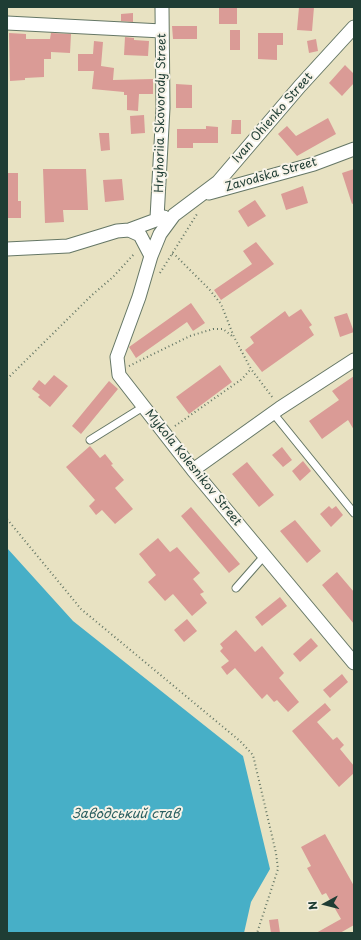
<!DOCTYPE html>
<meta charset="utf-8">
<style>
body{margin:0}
#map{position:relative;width:361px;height:940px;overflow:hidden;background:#e8e2c2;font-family:"Playpen Sans",sans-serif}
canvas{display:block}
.frame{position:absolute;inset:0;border:8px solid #1f3d34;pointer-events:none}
.north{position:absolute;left:305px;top:884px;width:40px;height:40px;-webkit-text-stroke:3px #f7f3e8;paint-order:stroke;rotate:263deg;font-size:11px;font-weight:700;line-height:16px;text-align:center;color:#1f3d34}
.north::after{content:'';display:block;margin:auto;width:14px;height:18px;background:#1f3d34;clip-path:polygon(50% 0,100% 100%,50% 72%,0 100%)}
</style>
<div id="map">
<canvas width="361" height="940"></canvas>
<div class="frame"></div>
<div class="north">N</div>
</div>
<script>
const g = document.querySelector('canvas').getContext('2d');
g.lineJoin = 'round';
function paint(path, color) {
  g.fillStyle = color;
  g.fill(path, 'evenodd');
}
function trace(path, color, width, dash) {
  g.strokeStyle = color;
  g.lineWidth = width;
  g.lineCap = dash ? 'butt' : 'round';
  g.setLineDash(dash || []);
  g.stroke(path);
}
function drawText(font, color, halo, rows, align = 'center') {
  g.font = font + ' "Playpen Sans",sans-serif';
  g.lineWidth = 4;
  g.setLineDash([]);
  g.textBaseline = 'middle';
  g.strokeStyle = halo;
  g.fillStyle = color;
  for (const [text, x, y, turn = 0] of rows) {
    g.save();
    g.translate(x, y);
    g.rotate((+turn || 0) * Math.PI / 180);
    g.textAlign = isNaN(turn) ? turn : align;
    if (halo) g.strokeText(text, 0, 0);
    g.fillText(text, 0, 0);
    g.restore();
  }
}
const water = new Path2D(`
 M 7,548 L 73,621 L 243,756 L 270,869 L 251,902 L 244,933 L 7,933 Z`);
const building = new Path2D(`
 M 219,7 L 237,7 L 237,24 L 219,24 Z
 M 299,7 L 314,7 L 312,31 L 297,30 Z
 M 133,13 L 133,22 L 121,21 L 121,14 Z
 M 172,26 L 197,26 L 197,39 L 173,39 Z
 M 230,30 L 240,30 L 240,50 L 230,50 Z
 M 9,33 L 26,34 L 26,39 L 50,39 L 51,33 L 71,34 L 70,53 L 51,52 L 51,59 L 44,59 L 44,77 L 25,78 L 25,80 L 10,81 Z
 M 258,33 L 283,33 L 283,45 L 277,45 L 277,60 L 258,59 Z
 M 125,37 L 134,38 L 134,40 L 149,41 L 148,56 L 124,55 Z
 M 316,39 L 318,51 L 309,53 L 307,41 Z
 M 94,41 L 103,42 L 101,66 L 114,68 L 113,80 L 153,79 L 153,94 L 139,94 L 138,111 L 127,110 L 127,95 L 124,95 L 124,92 L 92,89 L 94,71 L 78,71 L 78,54 L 93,54 Z
 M 345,65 L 354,74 L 354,83 L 342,96 L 329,83 Z
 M 176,84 L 192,85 L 192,108 L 176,108 Z
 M 144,115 L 145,133 L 131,134 L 130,116 Z
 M 328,118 L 336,134 L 297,156 L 278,134 L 287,126 L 296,136 Z
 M 232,120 L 241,120 L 241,134 L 231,134 Z
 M 206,126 L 218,127 L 218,143 L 193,143 L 193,148 L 177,148 L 177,129 L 206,129 Z
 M 99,133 L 109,133 L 110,150 L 101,151 Z
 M 43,169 L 86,169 L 88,210 L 63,210 L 64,222 L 45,223 Z
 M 354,169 L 354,203 L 352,204 L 342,173 Z
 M 7,173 L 18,173 L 18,201 L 21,201 L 21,218 L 7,218 Z
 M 122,179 L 124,200 L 105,202 L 103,180 Z
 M 303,186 L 308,203 L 286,210 L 281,194 Z
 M 255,200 L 266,216 L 248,227 L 238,211 Z
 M 256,242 L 274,264 L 221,300 L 214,290 L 252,264 L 243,251 Z
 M 191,303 L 205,323 L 193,331 L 187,322 L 136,358 L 129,347 Z
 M 301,309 L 312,325 L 309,327 L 314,335 L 262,372 L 245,350 L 254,343 L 250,337 L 285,311 L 289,317 Z
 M 347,313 L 354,332 L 340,337 L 334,317 Z
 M 220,365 L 232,382 L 189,414 L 176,397 Z
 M 54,375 L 68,386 L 50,407 L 38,397 L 40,395 L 32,389 L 39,380 L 45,385 Z
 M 354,376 L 354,430 L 348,420 L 322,439 L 309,421 L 339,400 L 332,391 Z
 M 109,381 L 118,389 L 81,434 L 72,426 Z
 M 90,446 L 100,458 L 105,454 L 113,464 L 111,465 L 124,480 L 115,488 L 133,509 L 115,524 L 102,510 L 96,515 L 89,506 L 95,500 L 66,467 Z
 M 282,447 L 292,460 L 283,467 L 272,455 Z
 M 303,461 L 311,471 L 300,481 L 292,471 Z
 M 247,462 L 274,495 L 259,507 L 232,474 Z
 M 329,506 L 332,509 L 336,506 L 343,515 L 331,527 L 320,514 Z
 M 191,507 L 240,564 L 229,573 L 181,516 Z
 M 295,520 L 321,551 L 307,563 L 280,531 Z
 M 158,538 L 170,552 L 177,547 L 200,573 L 193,579 L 204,592 L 200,594 L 207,603 L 192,616 L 173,594 L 165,601 L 148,582 L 156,575 L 139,554 Z
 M 337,572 L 354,592 L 354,624 L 322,585 Z
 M 280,597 L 287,606 L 262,626 L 255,617 Z
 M 187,619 L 197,631 L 184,642 L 174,630 Z
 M 236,630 L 255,652 L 262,646 L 284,673 L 279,678 L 299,702 L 288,712 L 277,700 L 274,702 L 267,694 L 262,699 L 235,668 L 227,675 L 221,667 L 229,661 L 220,651 L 223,648 L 220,644 Z
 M 311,638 L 318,646 L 300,662 L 293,654 Z
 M 342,674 L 348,682 L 330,698 L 323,690 Z
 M 325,703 L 331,710 L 317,722 L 333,740 L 337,737 L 344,745 L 340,749 L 354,766 L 354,773 L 339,787 L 292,731 Z
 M 325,834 L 354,886 L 354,925 L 340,933 L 316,933 L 341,919 L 326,893 L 322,895 L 307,868 L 311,866 L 301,847 Z
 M 278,919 L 280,933 L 271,933 L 269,920 Z`);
const path = new Path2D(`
 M 172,254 L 176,256 L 209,289 L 221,304 L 234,337 L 251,369 L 273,398
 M 160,273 L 197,214
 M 129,366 L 190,336 L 213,329 L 223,329 L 232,336
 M 7,379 L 92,295 L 113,277 L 135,253
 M 175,426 L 242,379 L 251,369
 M 7,519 L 81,609 L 240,741 L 253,755 L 276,853 L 278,869 L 257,933`);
const service = new Path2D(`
 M 273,413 L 354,513
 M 90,440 L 143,407
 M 236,588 L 265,555`);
const minor = new Path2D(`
 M 7,23 L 162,31
 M 209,193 L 314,164 L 354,149
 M 157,218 L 163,108 L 162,7
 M 129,230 L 140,235 L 151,256 L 139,297 L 117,357 L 119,375 L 193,470 L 354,663
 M 7,249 L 68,246 L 117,231 L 129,230 L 164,217
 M 151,256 L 160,234 L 174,215 L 218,182 L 300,86 L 354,27
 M 193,470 L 280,408 L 354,360`);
const streetNames = [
 ["Hryhoriia Skovorody Street",161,113,-89],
 ["Ivan Ohienko Street",273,118,-49],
 ["Zavodska Street",271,175,-16],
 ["Mykola Kolesnikov Street",193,468,51]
];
const waterNames = [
 ["Заводський став",126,814]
];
paint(water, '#47afc7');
paint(building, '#da9b96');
trace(service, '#657766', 9);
trace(minor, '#657766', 15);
trace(path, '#657766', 2, [1, 3]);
trace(service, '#fff', 7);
trace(minor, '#fff', 13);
drawText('12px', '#1f3d34', '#f7f3e8', streetNames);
drawText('italic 13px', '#2b5f60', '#f7f3e8', waterNames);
</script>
